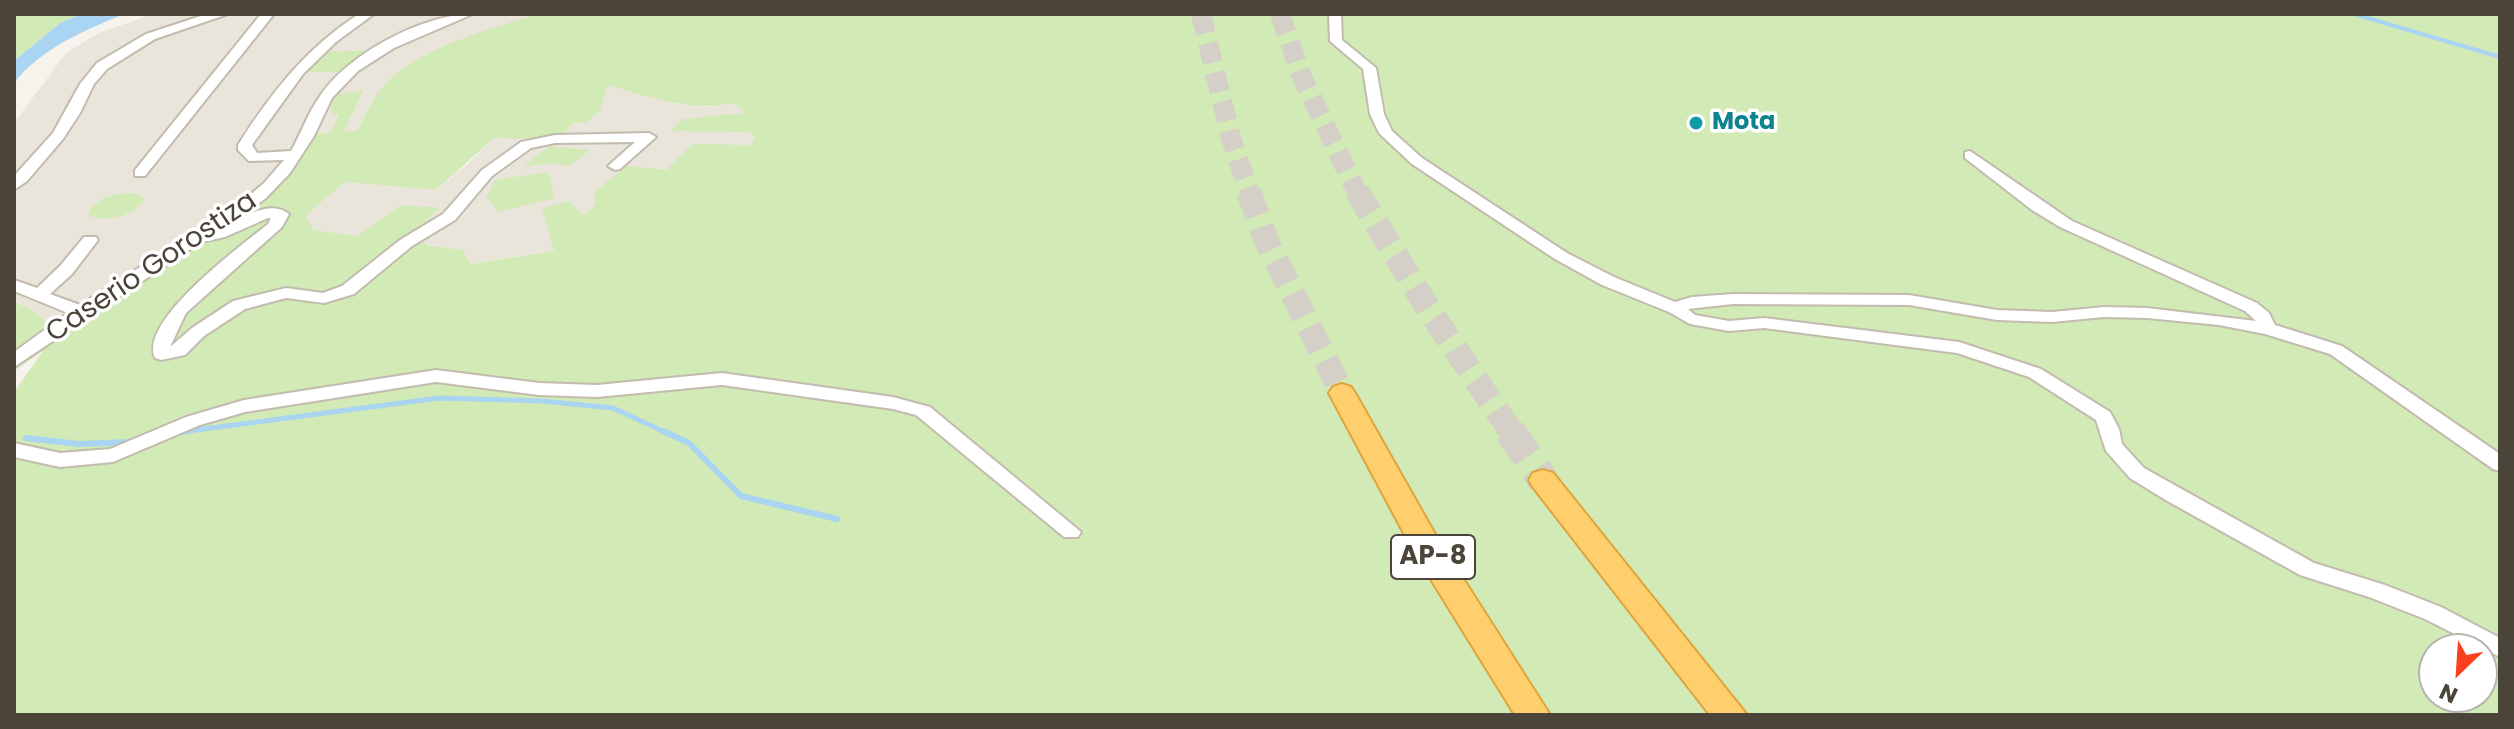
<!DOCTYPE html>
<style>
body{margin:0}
#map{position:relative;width:2514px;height:729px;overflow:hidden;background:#f6f3ec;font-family:Poppins,sans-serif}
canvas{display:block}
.frame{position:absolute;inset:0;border:16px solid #4b4439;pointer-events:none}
.north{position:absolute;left:2418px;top:633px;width:80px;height:80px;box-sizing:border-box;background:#fff;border:2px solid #b7b4b0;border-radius:50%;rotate:205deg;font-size:22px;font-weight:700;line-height:32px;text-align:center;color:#4b4439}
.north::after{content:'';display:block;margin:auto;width:28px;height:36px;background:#fc3f1d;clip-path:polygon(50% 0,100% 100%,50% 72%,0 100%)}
</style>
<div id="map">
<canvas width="2514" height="729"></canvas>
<div class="frame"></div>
<div class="north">N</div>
</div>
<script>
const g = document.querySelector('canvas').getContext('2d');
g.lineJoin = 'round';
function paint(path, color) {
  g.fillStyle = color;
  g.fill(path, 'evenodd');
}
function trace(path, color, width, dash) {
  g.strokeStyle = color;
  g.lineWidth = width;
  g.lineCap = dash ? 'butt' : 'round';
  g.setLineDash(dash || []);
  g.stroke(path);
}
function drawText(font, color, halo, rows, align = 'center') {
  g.font = font + ' Poppins,sans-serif';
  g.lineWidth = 7;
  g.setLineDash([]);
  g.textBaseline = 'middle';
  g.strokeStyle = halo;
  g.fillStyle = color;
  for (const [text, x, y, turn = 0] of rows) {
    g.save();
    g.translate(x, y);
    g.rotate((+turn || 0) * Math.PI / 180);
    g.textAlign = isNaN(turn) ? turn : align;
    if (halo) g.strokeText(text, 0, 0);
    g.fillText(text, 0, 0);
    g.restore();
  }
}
const residential = new Path2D(`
 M 153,14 L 538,14 L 462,39 L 413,63 L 382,88 L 357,131 L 302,135 L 277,172 L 238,206 L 155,260 L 48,324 L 30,308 L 14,302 L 14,123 L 66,53 L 99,33 Z
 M 607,85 L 679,104 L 707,107 L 734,103 L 745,113 L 749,133 L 790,163 L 555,251 L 469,264 L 463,250 L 426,245 L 416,229 L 439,209 L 401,205 L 357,236 L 314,230 L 305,216 L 345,182 L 436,190 L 469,163 L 527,105 Z`);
const green = new Path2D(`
 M 14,14 L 81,14 L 60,23 L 14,61 Z
 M 538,14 L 2500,14 L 2500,715 L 14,715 L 14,392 L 44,350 L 14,371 L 14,302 L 30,308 L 49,324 L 155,260 L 238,206 L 277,172 L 302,135 L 330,133 L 339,115 L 331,113 L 331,103 L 339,94 L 363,90 L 344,131 L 357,131 C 365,118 371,100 382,88 C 415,48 490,29 538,14 ZM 607,85 C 649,96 691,113 734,103 L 744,113 L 682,119 L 671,131 L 748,132 L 755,137 L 751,145 L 692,144 L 666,170 L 627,166 L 594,192 L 596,204 L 584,216 L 569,201 L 542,208 L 554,251 L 470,264 L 463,250 L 426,245 L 416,230 L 440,208 L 401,205 L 357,236 L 314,230 L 305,216 L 345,182 L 436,190 L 495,137 L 517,139 L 561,136 L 574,122 L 585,123 L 600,111 ZM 2434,649 L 2482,649 L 2482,697 L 2434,697 Z
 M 375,50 L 343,72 L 304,72 L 321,52 Z
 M 550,146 L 590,150 L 568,166 L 554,163 L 524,166 Z
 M 548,172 L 555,198 L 498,212 L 487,196 L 495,180 Z
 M 136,193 L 145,199 C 134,216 105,224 88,215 C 93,197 118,193 136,193 Z`);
const water = new Path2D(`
 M 81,14 L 124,14 C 85,30 40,49 14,83 L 14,61 L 60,23 Z`);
const streamFar2 = new Path2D(`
 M 2354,14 L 2500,57`);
const streamFar1 = new Path2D(`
 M 181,432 L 439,398 L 542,401 L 613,408 L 667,433`);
const stream = new Path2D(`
 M 663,431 L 689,443 L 741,496 L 837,519
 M 181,432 L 188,431
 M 26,438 L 79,444 L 131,442`);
const highwayTunnelFar2 = new Path2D(`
 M 1201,14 L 1231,138 L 1250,194
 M 1280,14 L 1302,77 L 1358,194`);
const highwayTunnelFar1 = new Path2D(`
 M 1249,192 L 1266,240 L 1342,393
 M 1357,192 L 1431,313 L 1512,433`);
const highwayTunnel = new Path2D(`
 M 1510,431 L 1543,480`);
const minor = new Path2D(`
 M 207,14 L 228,14 L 155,39 L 107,69 L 94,84 L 80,113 L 63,139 L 27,181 L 14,190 L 14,176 L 53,133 L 80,84 L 97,63 L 146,34 Z
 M 261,14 L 274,14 L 145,176 L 135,176 L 135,170 Z
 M 359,14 L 374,14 L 336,42 L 303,74 L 252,145 L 257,153 L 291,151 C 301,133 308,113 320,96 C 348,54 423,14 473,14 L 394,48 L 358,71 L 332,98 L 314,136 L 290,173 L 266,198 L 235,221 C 252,213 272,201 289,214 L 282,227 L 186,313 L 170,347 L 192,328 L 233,301 L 286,288 L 323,293 L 342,286 L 400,240 L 443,214 L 482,170 L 521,142 L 555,135 L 649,133 L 656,137 L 620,169 L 615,170 L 608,166 L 635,142 L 555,143 L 531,148 L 492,176 L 455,220 L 412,246 L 354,294 L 324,303 L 286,298 L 245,309 L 204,336 L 185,355 L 161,360 L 155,358 C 138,321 241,246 268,224 L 271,218 L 268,218 L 225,237 L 201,242 L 14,367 L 14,352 L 68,313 L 14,291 L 14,280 L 37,288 L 60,266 L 84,237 L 96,237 L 98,240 L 72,274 L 50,294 L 80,305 L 237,206 L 264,183 L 284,160 L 249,161 L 238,150 L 238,145 C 270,94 307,47 359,14 Z
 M 1329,14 L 1341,14 L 1342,40 L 1376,68 L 1384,114 L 1392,131 L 1422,158 L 1567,253 L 1614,277 L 1675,302 L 1692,297 L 1733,294 L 1909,295 L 1997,310 L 2052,312 L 2104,307 L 2147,308 L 2256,321 L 2245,311 L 2060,227 L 2032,210 L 1965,158 L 1965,152 L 1970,151 L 2072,221 L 2257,303 L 2269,313 L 2275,325 L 2342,346 L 2500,454 L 2500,471 L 2493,469 L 2330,354 L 2265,334 L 2219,325 L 2147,318 L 2104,317 L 2052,322 L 1997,320 L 1909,305 L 1733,304 L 1688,309 L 1695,315 L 1729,321 L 1764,318 L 1959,342 L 2041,369 L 2110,412 L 2119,429 L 2122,444 L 2144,468 L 2314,563 L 2385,585 L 2441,607 L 2500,638 L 2500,657 L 2425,619 L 2369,597 L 2300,575 L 2164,499 L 2130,478 L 2106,451 L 2096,420 L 2029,377 L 1957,353 L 1764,328 L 1729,331 L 1690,324 L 1669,312 L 1602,285 L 1555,259 L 1412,164 L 1379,133 L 1370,114 L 1363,69 L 1330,41 Z
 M 436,370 L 539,383 L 597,385 L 722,373 L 893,397 L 930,407 L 1081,532 L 1078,537 L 1064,537 L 916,415 L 893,409 L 722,385 L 597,397 L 539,395 L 436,382 L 245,412 L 200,425 L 113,462 L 60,467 L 14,457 L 14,443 L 60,453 L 110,449 L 186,417 L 244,400 Z`);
const highway = new Path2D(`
 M 1342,384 L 1351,387 L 1355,393 L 1436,536 L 1550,715 L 1515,715 L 1414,552 L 1329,393 L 1333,387 Z
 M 1543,470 L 1553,473 L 1747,715 L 1710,715 L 1533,487 L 1529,480 L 1533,473 Z`);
const markers = [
 [1696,123,8,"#0f9aa8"]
];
const farCulturenames = [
 ["Mota",1712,123]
];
const shields = [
 [1433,557,84]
];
const shieldNames = [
 ["AP-8",1433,557]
];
const streetNames = [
 ["Caserio Gorostiza",152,268,-34]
];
paint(residential, '#eae5da');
paint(green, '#d2eab5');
paint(water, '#a9d4f2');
trace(streamFar2, '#a9d4f2', 4);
trace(streamFar1, '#a9d4f2', 5);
trace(stream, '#a9d4f2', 6);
trace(highwayTunnelFar2, '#d4d0c8', 20, [20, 10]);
trace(highwayTunnelFar1, '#d4d0c8', 25, [25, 12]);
trace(highwayTunnel, '#d4d0c8', 31, [31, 15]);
trace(minor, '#c2bbae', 4);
trace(highway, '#e0a43c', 4);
paint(minor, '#fff');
paint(highway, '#ffcf6e');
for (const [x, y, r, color] of markers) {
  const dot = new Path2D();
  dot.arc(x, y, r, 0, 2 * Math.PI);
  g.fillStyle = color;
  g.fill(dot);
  trace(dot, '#fff', 3);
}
drawText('bold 24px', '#0d838f', '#fff', farCulturenames, 'left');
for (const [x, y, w] of shields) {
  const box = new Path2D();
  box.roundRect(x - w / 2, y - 22, w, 44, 6);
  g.fillStyle = '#fff';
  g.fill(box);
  trace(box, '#4b4439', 2);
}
drawText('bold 26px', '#4b4439', null, shieldNames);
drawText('28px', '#4b4439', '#fff', streetNames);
</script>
